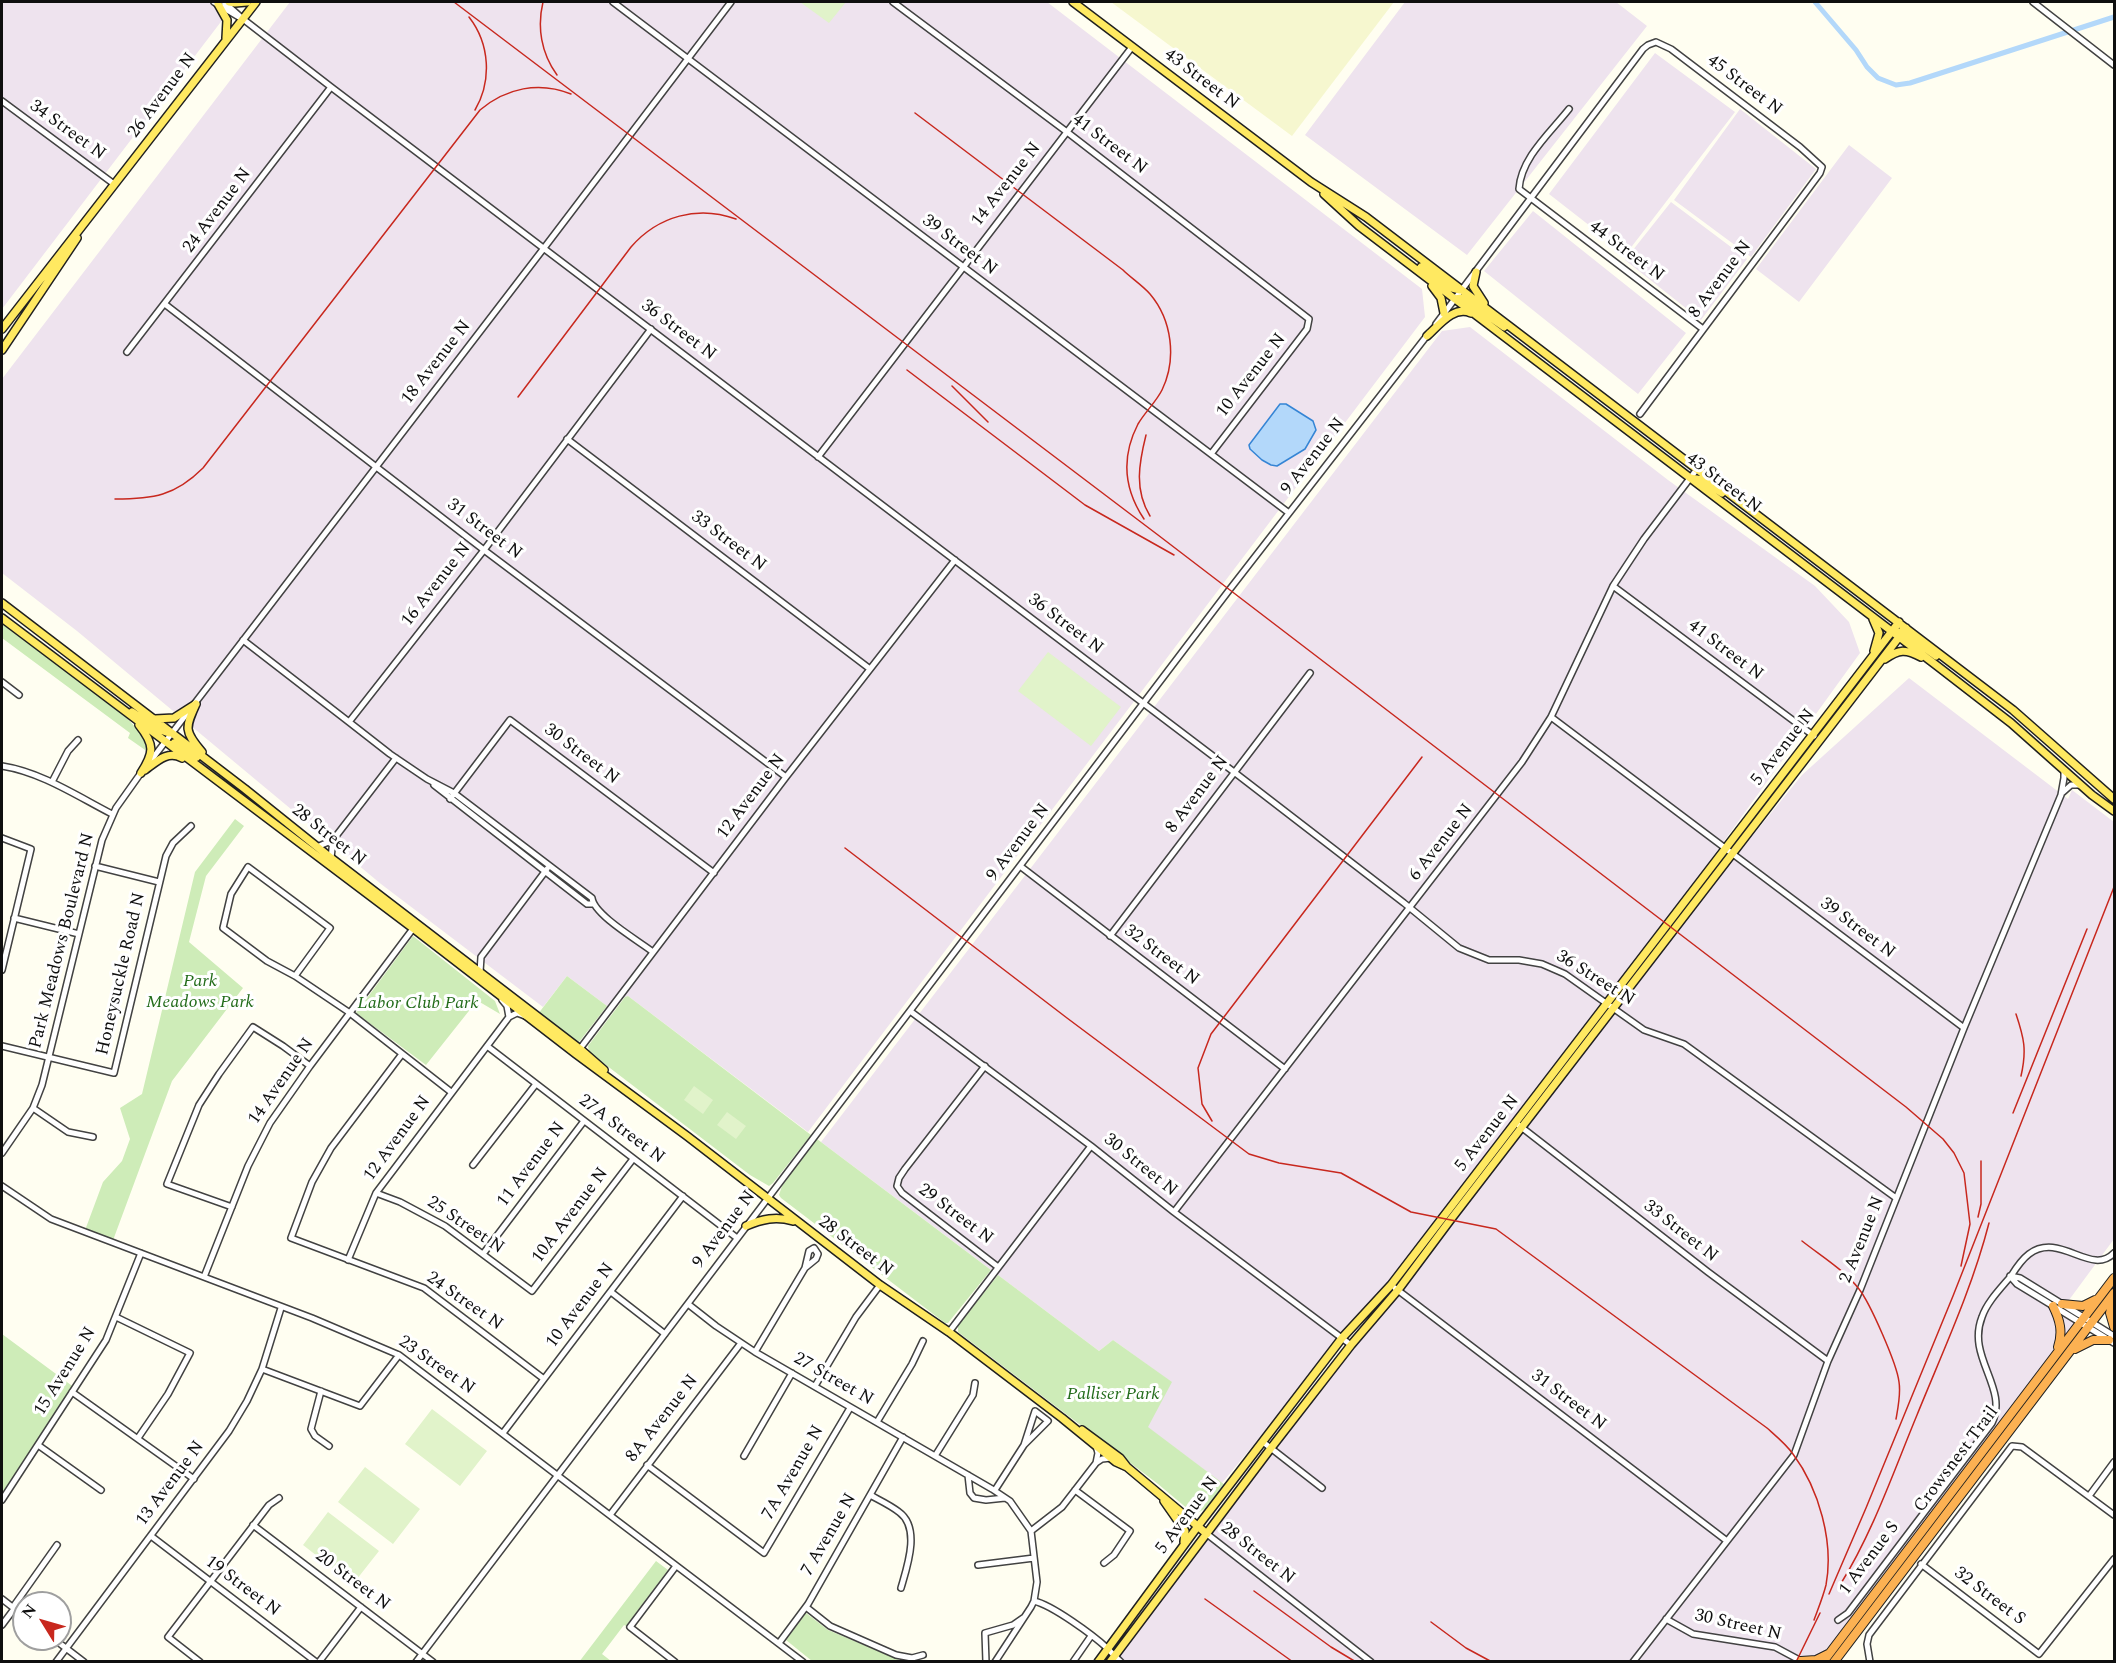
<!DOCTYPE html>
<style>
body{margin:0}
#map{position:relative;width:2116px;height:1663px;overflow:hidden;background:#fffef1;font-family:Spectral,serif}
canvas{display:block}
.frame{position:absolute;inset:0;border:3px solid #0f0f0f;pointer-events:none}
.north{position:absolute;left:12px;top:1591px;width:60px;height:60px;box-sizing:border-box;background:#fff;border:2px solid #9f9f9f;border-radius:50%;rotate:307deg;font-size:16px;font-weight:700;line-height:24px;text-align:center;color:#0f0f0f}
.north::after{content:'';display:block;margin:auto;width:21px;height:27px;background:#c8281e;clip-path:polygon(50% 0,100% 100%,50% 72%,0 100%)}
</style>
<div id="map">
<canvas width="2116" height="1663"></canvas>
<div class="frame"></div>
<div class="north">N</div>
</div>
<script>
const g = document.querySelector('canvas').getContext('2d');
g.lineJoin = 'round';
function paint(path, color) {
  g.fillStyle = color;
  g.fill(path, 'evenodd');
}
function trace(path, color, width, dash) {
  g.strokeStyle = color;
  g.lineWidth = width;
  g.lineCap = dash ? 'butt' : 'round';
  g.setLineDash(dash || []);
  g.stroke(path);
}
function drawText(font, color, halo, rows, align = 'center') {
  g.font = font + ' Spectral,serif';
  g.lineWidth = 6;
  g.setLineDash([]);
  g.textBaseline = 'middle';
  g.strokeStyle = halo;
  g.fillStyle = color;
  for (const [text, x, y, turn = 0] of rows) {
    g.save();
    g.translate(x, y);
    g.rotate((+turn || 0) * Math.PI / 180);
    g.textAlign = isNaN(turn) ? turn : align;
    if (halo) g.strokeText(text, 0, 0);
    g.fillText(text, 0, 0);
    g.restore();
  }
}
const industrial = new Path2D(`
 M 2,2 L 236,2 L 2,309 Z
 M 290,2 L 1047,2 L 1422,289 L 1425,317 L 808,1132 L 628,996 L 607,1006 L 567,976 L 543,1007 L 381,884 L 77,631 L 2,573 L 2,379 Z
 M 1405,2 L 1616,2 L 1647,26 L 1467,255 L 1305,135 Z
 M 1655,53 L 1735,112 L 1626,254 L 1549,194 Z
 M 1740,109 L 1816,169 L 1751,257 L 1674,200 Z
 M 1849,145 L 1892,178 L 1799,302 L 1756,269 Z
 M 1671,202 L 1747,259 L 1701,320 L 1625,260 Z
 M 1533,211 L 1686,333 L 1638,394 L 1484,271 Z
 M 1470,327 L 1668,480 L 1815,586 L 1849,622 L 1860,653 L 1607,1003 L 1391,1285 L 1342,1338 L 1222,1483 L 1147,1427 L 1171,1382 L 1113,1340 L 1099,1351 L 821,1142 L 1442,331 Z
 M 1909,678 L 2068,799 L 2072,790 L 2114,822 L 2114,1239 L 2069,1300 L 2080,1322 L 1823,1661 L 1112,1662 L 1342,1359 L 1391,1305 L 1613,1007 L 1802,775 Z`);
const farmland = new Path2D(`
 M 1111,2 L 1394,2 L 1292,136 Z`);
const green = new Path2D(`
 M 2,621 L 127,718 L 147,740 L 148,752 L 128,738 L 130,733 L 2,638 Z
 M 235,819 L 244,826 L 206,876 L 189,942 L 243,988 L 172,1081 L 112,1243 L 84,1233 L 103,1182 L 122,1161 L 130,1139 L 120,1108 L 142,1094 L 195,872 Z
 M 413,936 L 495,1001 L 500,1014 L 478,1001 L 476,1002 L 426,1065 L 356,1013 Z
 M 567,976 L 607,1006 L 579,1042 L 575,1042 L 538,1014 Z
 M 628,996 L 811,1135 L 773,1183 L 769,1186 L 750,1175 L 589,1052 L 588,1046 L 625,997 Z
 M 817,1139 L 991,1270 L 948,1323 L 945,1323 L 781,1198 L 779,1195 L 782,1186 Z
 M 998,1275 L 1099,1351 L 1113,1340 L 1172,1382 L 1148,1427 L 1225,1485 L 1209,1507 L 1197,1513 L 1189,1510 L 1158,1484 L 958,1332 L 958,1326 Z
 M 2,1334 L 75,1388 L 2,1500 Z
 M 656,1561 L 668,1570 L 626,1626 L 624,1625 L 602,1654 L 611,1661 L 579,1662 Z
 M 806,1613 L 828,1630 L 902,1661 L 812,1661 L 786,1640 Z`);
const pitch = new Path2D(`
 M 800,2 L 846,2 L 829,23 Z
 M 1048,652 L 1121,707 L 1091,746 L 1018,691 Z
 M 694,1086 L 713,1100 L 703,1114 L 684,1100 Z
 M 727,1112 L 746,1126 L 736,1139 L 717,1125 Z
 M 432,1409 L 487,1451 L 460,1486 L 405,1444 Z
 M 365,1467 L 420,1509 L 393,1544 L 338,1502 Z
 M 328,1512 L 379,1551 L 353,1584 L 303,1545 Z`);
const water = new Path2D(`
 M 1280,404 L 1286,404 L 1313,421 L 1316,430 L 1305,449 L 1277,466 L 1271,465 L 1262,460 L 1250,449 L 1249,445 Z`);
const canal = new Path2D(`
 M 1815,2 L 1856,50 L 1867,67 L 1878,78 L 1896,85 L 1910,83 L 2114,17`);
const minor = new Path2D(`
 M 214,2 L 239,17
 M 224,2 L 243,19 L 331,87 L 1234,772 L 1404,903 L 1459,948 L 1489,960 L 1519,960 L 1542,964 L 1565,974 L 1644,1030 L 1684,1044 L 1896,1198
 M 613,2 L 1289,513
 M 893,2 L 1067,132 L 1309,319 L 1307,329 L 1211,454
 M 2033,2 L 2114,65
 M 2,101 L 114,184
 M 1569,109 C 1550,133 1521,158 1519,189 L 1703,329
 M 166,305 L 484,550 L 786,777
 M 1436,324 L 1643,49 L 1648,45 L 1656,42 L 1671,49 L 1800,147 L 1822,167 L 1820,173 L 1803,196 L 1640,414
 M 127,352 L 331,87
 M 567,439 L 870,669
 M 818,457 L 1132,47
 M 1613,586 L 1814,736
 M 243,640 L 349,722 L 484,550 L 651,329
 M 2,682 L 19,695
 M 1551,717 L 1964,1028
 M 349,722 L 390,754 L 427,779 L 454,793 L 592,898 C 594,915 639,941 653,952
 M 149,763 L 544,248 L 731,2
 M 2,766 C 41,772 77,796 112,814
 M 52,782 L 68,751 L 78,740
 M 434,785 L 587,904 L 593,904
 M 2062,793 L 2071,785 L 2079,785
 M 450,799 L 510,720 L 714,873
 M 2,838 L 31,849 L 2,970
 M 317,847 L 333,840 L 396,758
 M 331,858 L 333,840
 M 95,866 L 159,882
 M 1020,866 L 1285,1069
 M 14,918 L 79,934
 M 1110,936 L 1310,673
 M 480,972 L 481,957 L 547,869
 M 295,976 L 330,928 L 248,867 L 231,894 L 223,928 L 267,961 L 295,976 L 350,1013 L 451,1092
 M 502,1000 L 507,1006 L 509,1017
 M 910,1011 L 1091,1146 L 1174,1212 L 1351,1345
 M 2,1046 L 114,1073 L 166,856 L 173,843 L 191,826
 M 487,1046 L 737,1238
 M 579,1050 L 786,777 L 955,560
 M 402,1054 L 331,1148 L 312,1182 L 291,1238 L 424,1288 L 544,1379
 M 985,1066 L 905,1169 L 899,1178 L 897,1186 L 902,1193 L 998,1267
 M 33,1108 L 68,1132 L 93,1137
 M 1516,1123 L 1708,1272 L 1828,1361
 M 2,1153 L 33,1108 L 42,1085 L 102,840 L 116,808 L 143,770
 M 473,1165 L 536,1084
 M 2,1186 L 51,1219 L 312,1318 L 399,1355 L 803,1662
 M 376,1193 L 400,1202 L 445,1226 L 532,1291 L 633,1159
 M 232,1207 L 167,1184 L 199,1105 L 219,1074 L 253,1027 L 283,1046 L 310,1066
 M 1174,1212 L 1522,762 L 1551,717 L 1613,586 L 1644,539 L 1697,469
 M 483,1254 L 584,1121
 M 348,1260 L 376,1193 L 509,1017 L 517,1013 L 525,1016
 M 2010,1276 L 2017,1284 L 2114,1343
 M 2010,1276 L 2020,1278 L 2114,1336
 M 204,1277 L 248,1166 L 270,1123 L 310,1066 L 415,926
 M 1395,1288 L 1727,1541
 M 611,1292 L 665,1334
 M 688,1304 L 716,1326 L 755,1352 L 992,1489 L 1010,1501 L 1031,1531 L 1037,1582 L 1034,1601 L 1031,1607 L 995,1662
 M 116,1317 L 190,1353 L 168,1394 L 138,1438
 M 949,1332 L 1091,1146
 M 755,1352 L 805,1268 L 809,1251 L 814,1248 L 818,1254 L 816,1259 L 805,1268
 M 262,1369 L 360,1406 L 399,1355
 M 815,1386 L 856,1317 L 880,1285
 M 321,1391 L 311,1429 L 315,1436 L 329,1446
 M 72,1392 L 194,1479
 M 877,1422 L 912,1364 L 923,1341
 M 503,1433 L 683,1196
 M 1263,1442 L 1322,1488
 M 38,1445 L 101,1490
 M 744,1456 L 792,1373
 M 935,1456 L 973,1395 L 975,1383
 M 1096,1463 L 1098,1453 L 1096,1446
 M 647,1465 L 764,1553 L 850,1408
 M 968,1475 L 970,1493 L 974,1498 L 986,1500 L 1005,1498
 M 995,1490 L 1024,1445 L 1035,1411 L 1048,1421 L 1024,1445
 M 1075,1490 L 1130,1531 L 1114,1555 L 1104,1563
 M 870,1495 C 879,1500 890,1505 899,1512 C 921,1528 907,1567 901,1588
 M 2089,1496 L 2114,1462
 M 2,1500 L 106,1340 L 141,1253
 M 610,1515 L 741,1343
 M 253,1525 L 433,1662
 M 1031,1531 L 1062,1507 L 1096,1463 L 1102,1459 L 1111,1458
 M 1207,1534 L 1371,1662
 M 151,1536 L 316,1662
 M 1921,1564 L 2039,1654 L 2114,1559
 M 978,1565 L 1034,1558
 M 2,1599 L 24,1616
 M 1034,1601 C 1052,1605 1093,1635 1107,1648 C 1112,1653 1116,1658 1121,1662
 M 13,1607 L 57,1545
 M 806,1607 L 830,1626 L 896,1655 L 912,1658 L 923,1655
 M 1666,1619 L 1693,1634 L 1775,1647 L 1803,1662
 M 1838,1620 L 1848,1613 L 1992,1423 C 2009,1388 1966,1357 1982,1317 C 1987,1302 2001,1288 2011,1276 C 2016,1268 2021,1260 2029,1254 C 2060,1231 2091,1277 2114,1253
 M 2,1625 L 14,1609
 M 54,1639 L 84,1662
 M 779,1643 L 808,1604 L 903,1437
 M 56,1662 L 229,1431 L 247,1401 L 262,1369 L 281,1308
 M 200,1662 L 168,1637 L 269,1505 L 279,1498
 M 319,1662 L 361,1607
 M 416,1662 L 1230,589 L 1429,333
 M 675,1662 L 630,1627 L 676,1566
 M 986,1662 L 985,1633 L 1013,1625 L 1023,1618
 M 1073,1662 L 1091,1636
 M 1633,1662 L 1794,1455 L 1828,1361 L 1860,1290 L 1964,1028 L 2061,795 L 2064,778 L 2064,770
 M 1870,1662 L 1867,1644 L 1869,1635 L 2012,1446 L 2022,1447 L 2114,1515`);
const major = new Path2D(`
 M 229,2 L 235,3 L 247,2
 M 1073,2 L 1311,182 L 1366,217 L 2013,710 L 2114,799
 M 218,4 L 227,20 L 226,38
 M 1324,194 L 1359,226 L 1936,665 L 2011,723 L 2092,795 L 2114,811
 M 1421,267 L 1452,288 L 1460,290
 M 1476,272 L 1473,286 L 1484,303
 M 1432,286 L 1441,298 L 1444,313
 M 1455,299 L 1461,298 L 1467,301 L 1504,327
 M 2,329 L 256,2
 M 1427,336 C 1439,325 1454,305 1471,313
 M 2,350 L 77,238
 M 1690,478 L 1703,480 L 1722,493
 M 2,603 L 245,789 L 331,858 L 580,1049 L 604,1070
 M 2,618 L 414,929 L 576,1054 L 687,1136 L 880,1285 L 949,1332 L 1062,1418 L 1116,1462 L 1127,1467
 M 1873,619 L 1879,633 L 1874,651
 M 1898,632 L 1903,632 L 1936,656
 M 1885,659 C 1899,649 1906,649 1921,657
 M 196,704 C 185,728 184,731 202,752
 M 132,712 L 158,729 L 169,733
 M 155,719 L 174,718 L 196,704
 M 139,725 C 155,745 154,753 141,773
 M 174,743 L 197,757
 M 145,770 C 157,761 168,750 182,758
 M 746,1226 C 762,1219 776,1216 793,1221
 M 1082,1430 L 1120,1458 L 1127,1467 L 1207,1534
 M 1164,1501 L 1185,1531 L 1184,1542
 M 1098,1662 L 1198,1526 L 1342,1338 L 1391,1285 L 1899,622
 M 1110,1662 L 1271,1448 L 1351,1345 L 1398,1290 L 1451,1219 L 1906,628`);
const highway = new Path2D(`
 M 2114,1297 L 2110,1313 L 2114,1327
 M 2062,1304 L 2083,1306 L 2095,1300
 M 2053,1306 C 2060,1320 2063,1332 2058,1347
 M 2075,1349 L 2093,1340 L 2109,1340
 M 1801,1661 L 1816,1660 L 1828,1654
 M 1823,1662 L 2114,1278
 M 1834,1662 L 2114,1293`);
const rail = new Path2D(`
 M 454,2 L 1158,535 L 1906,1107 L 1943,1139 L 1954,1153 L 1964,1173 L 1970,1224 L 1961,1266
 M 543,2 C 537,27 541,53 557,75
 M 469,17 C 490,44 492,81 475,110
 M 915,113 L 1123,270 C 1131,278 1142,285 1150,294 C 1172,320 1177,359 1162,390 C 1156,402 1145,412 1138,424 C 1121,457 1124,489 1144,519
 M 907,370 L 1085,505 L 1174,555
 M 952,386 L 988,422
 M 518,397 L 631,247 C 658,216 698,205 736,219
 M 1146,435 C 1139,463 1134,490 1150,516
 M 115,499 C 153,499 175,496 203,468 L 480,110 C 506,88 539,81 571,94
 M 845,848 L 1067,1018 L 1249,1154 L 1279,1163 L 1341,1173 L 1411,1212 L 1496,1229 L 1767,1428 C 1776,1436 1786,1444 1793,1454 C 1819,1489 1834,1542 1826,1585 C 1823,1597 1818,1609 1814,1620
 M 2016,1014 C 2024,1038 2027,1050 2021,1076
 M 2013,1113 L 2087,929
 M 1212,1121 L 1202,1104 L 1198,1068 L 1211,1034 L 1422,757
 M 1978,1217 L 1981,1204 L 1981,1161
 M 1802,1241 C 1821,1256 1843,1269 1859,1289 C 1870,1303 1897,1364 1899,1382 C 1901,1394 1898,1408 1896,1419
 M 1840,1585 C 1873,1532 1893,1473 1917,1415 C 1943,1351 1972,1289 1989,1223
 M 1254,1591 L 1331,1647 L 1356,1662
 M 1829,1594 L 1866,1508 L 1953,1296 L 2114,887
 M 1205,1599 L 1293,1662
 M 1431,1622 L 1466,1648 L 1492,1662
 M 1796,1662 L 1820,1613`);
const streetNames = [
 ["43 Street N",1201,80,37],
 ["45 Street N",1744,86,37],
 ["26 Avenue N",163,96,-53],
 ["34 Street N",67,131,36],
 ["41 Street N",1109,145,37],
 ["14 Avenue N",1007,185,-52],
 ["24 Avenue N",218,211,-53],
 ["39 Street N",959,246,37],
 ["44 Street N",1626,252,37],
 ["8 Avenue N",1721,280,-53],
 ["36 Street N",678,331,37],
 ["18 Avenue N",437,363,-52],
 ["10 Avenue N",1252,376,-52],
 ["9 Avenue N",1314,457,-52],
 ["43 Street N",1723,484,37],
 ["31 Street N",484,530,37],
 ["33 Street N",728,542,37],
 ["16 Avenue N",437,585,-52],
 ["36 Street N",1065,625,37],
 ["41 Street N",1725,651,37],
 ["5 Avenue N",1784,748,-52],
 ["30 Street N",581,755,37],
 ["8 Avenue N",1198,795,-53],
 ["12 Avenue N",752,797,-53],
 ["28 Street N",328,836,38],
 ["9 Avenue N",1019,843,-53],
 ["6 Avenue N",1442,843,-52],
 ["39 Street N",1857,929,37],
 ["Park Meadows Boulevard N",63,941,-76],
 ["32 Street N",1161,956,37],
 ["Honeysuckle Road N",122,974,-77],
 ["36 Street N",1595,979,32],
 ["14 Avenue N",282,1082,-55],
 ["27A Street N",621,1130,37],
 ["5 Avenue N",1488,1134,-52],
 ["12 Avenue N",398,1139,-54],
 ["11 Avenue N",532,1165,-53],
 ["30 Street N",1140,1166,39],
 ["29 Street N",955,1215,37],
 ["10A Avenue N",571,1216,-53],
 ["25 Street N",465,1226,34],
 ["9 Avenue N",725,1230,-53],
 ["33 Street N",1680,1232,38],
 ["2 Avenue N",1863,1240,-68],
 ["28 Street N",855,1247,37],
 ["24 Street N",464,1302,35],
 ["10 Avenue N",581,1306,-53],
 ["23 Street N",436,1366,35],
 ["15 Avenue N",66,1372,-58],
 ["27 Street N",833,1380,30],
 ["31 Street N",1568,1401,37],
 ["8A Avenue N",663,1419,-52],
 ["Crowsnest Trail",1957,1460,-53],
 ["7A Avenue N",794,1473,-60],
 ["13 Avenue N",171,1484,-53],
 ["5 Avenue N",1188,1516,-53],
 ["7 Avenue N",830,1535,-60],
 ["28 Street N",1257,1554,38],
 ["1 Avenue S",1870,1559,-53],
 ["20 Street N",352,1581,37],
 ["19 Street N",242,1587,37],
 ["32 Street S",1989,1597,37],
 ["30 Street N",1738,1626,13]
];
const parkNames = [
 ["Park",200,982],
 ["Meadows Park",200,1003],
 ["Labor Club Park",418,1004],
 ["Palliser Park",1113,1395]
];
paint(industrial, '#eee3ee');
paint(farmland, '#f6f7cf');
paint(green, '#ceecb8');
paint(pitch, '#e1f3ca');
paint(water, '#b3d8fa');
trace(water, '#3585d5', 1.5);
trace(canal, '#b3d8fa', 5);
trace(minor, '#424242', 8);
trace(major, '#202020', 10);
trace(highway, '#202020', 10);
trace(minor, '#fff', 5);
trace(major, '#ffe961', 7);
trace(highway, '#fcb152', 8);
trace(rail, '#c8281e', 1.5);
drawText('18px', '#0f0f0f', '#fff', streetNames);
drawText('italic 18px', '#236c1b', '#fff', parkNames);
</script>
